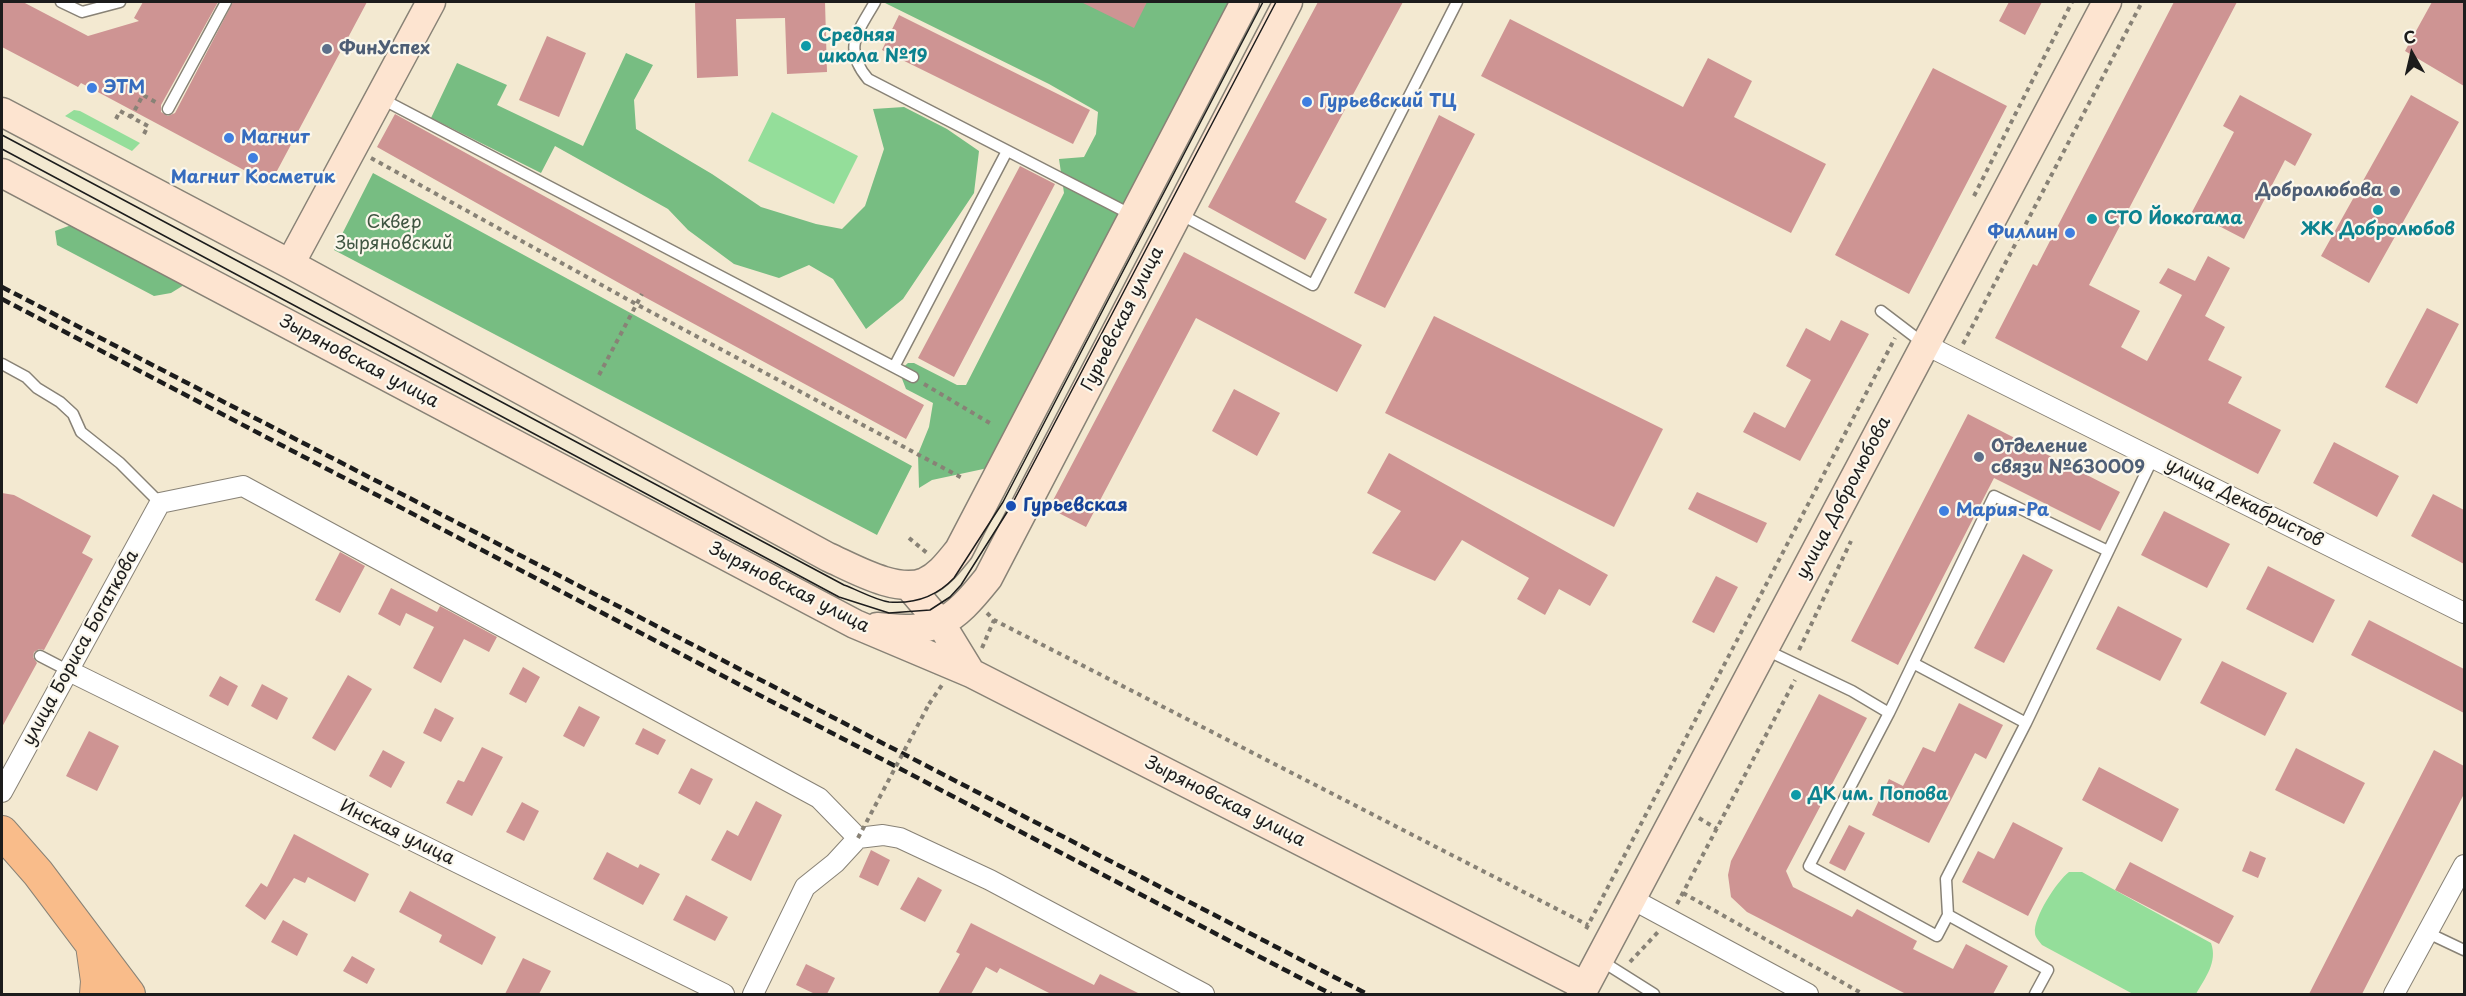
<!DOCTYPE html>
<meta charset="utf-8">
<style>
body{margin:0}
#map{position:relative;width:2466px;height:996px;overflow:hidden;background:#f3e9d1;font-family:"Playpen Sans",sans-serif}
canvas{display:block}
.frame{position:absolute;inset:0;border:3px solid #1c1c1c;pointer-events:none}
.north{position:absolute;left:2382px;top:24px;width:60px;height:60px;-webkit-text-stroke:4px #fbf7ec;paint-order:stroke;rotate:352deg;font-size:16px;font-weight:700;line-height:24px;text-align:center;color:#1c1c1c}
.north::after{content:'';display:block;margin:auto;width:21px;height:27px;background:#1c1c1c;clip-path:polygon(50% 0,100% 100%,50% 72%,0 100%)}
</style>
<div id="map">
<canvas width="2466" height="996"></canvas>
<div class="frame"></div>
<div class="north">С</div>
</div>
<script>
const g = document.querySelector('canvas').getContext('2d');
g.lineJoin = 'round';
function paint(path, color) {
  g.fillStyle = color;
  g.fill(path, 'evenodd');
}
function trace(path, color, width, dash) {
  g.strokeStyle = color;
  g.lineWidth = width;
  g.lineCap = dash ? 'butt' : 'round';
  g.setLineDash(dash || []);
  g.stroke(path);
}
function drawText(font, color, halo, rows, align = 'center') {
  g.font = font + ' "Playpen Sans",sans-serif';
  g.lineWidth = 4.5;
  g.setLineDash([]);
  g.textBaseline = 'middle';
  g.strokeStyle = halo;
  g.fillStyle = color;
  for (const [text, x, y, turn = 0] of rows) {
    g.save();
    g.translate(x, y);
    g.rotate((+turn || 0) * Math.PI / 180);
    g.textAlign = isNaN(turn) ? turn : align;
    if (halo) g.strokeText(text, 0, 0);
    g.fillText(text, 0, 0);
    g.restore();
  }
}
const green = new Path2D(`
 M 74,110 L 80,111 L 140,143 L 132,151 L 65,116 Z
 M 772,112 L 858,156 L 834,204 L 748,161 Z
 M 2069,872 L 2082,872 L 2211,943 C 2218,962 2205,978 2196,994 L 2133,994 L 2042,945 C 2039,941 2035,937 2035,933 C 2033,918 2057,881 2069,872 Z`);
const forest = new Path2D(`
 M 883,2 L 1232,2 L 988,468 L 932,480 L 919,488 L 918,454 L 929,427 L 933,403 L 906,389 L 899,371 L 908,363 L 914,363 L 957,385 L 966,385 L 1064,193 L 1059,159 L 1084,157 L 1096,134 L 1098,112 L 1049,84 Z
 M 626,53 L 653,65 L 634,100 L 636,129 L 712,174 L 761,207 L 816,224 L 842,229 L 865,206 L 884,149 L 873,109 L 904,107 L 947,129 L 979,151 L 974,193 L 903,299 L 866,329 L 833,279 L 809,265 L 779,278 L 734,264 L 688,230 L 668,209 L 555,146 L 541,173 L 431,118 L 457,63 L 507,85 L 497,105 L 583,146 Z
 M 373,173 L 912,466 L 877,535 L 334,250 Z
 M 74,224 L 184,285 L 171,293 L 154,296 L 57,245 L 55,231 Z`);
const building = new Path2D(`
 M 2,2 L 23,2 L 88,36 L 139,21 L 134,18 L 143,2 L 218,2 L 161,105 L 161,112 L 168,116 L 175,113 L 233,2 L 367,2 L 270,184 L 81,83 L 78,87 L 2,47 Z
 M 695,2 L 825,2 L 827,72 L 787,74 L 785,18 L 736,19 L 738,76 L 697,78 Z
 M 1081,2 L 1147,2 L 1134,28 Z
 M 1318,2 L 1403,2 L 1295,202 L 1327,219 L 1305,260 L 1208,207 Z
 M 2009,2 L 2042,2 L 2025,35 L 1999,21 Z
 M 2174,2 L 2237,2 L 2089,285 L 2140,311 L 2121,347 L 2147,361 L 2182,295 L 2159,283 L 2168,268 L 2195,281 L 2208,256 L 2230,268 L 2205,316 L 2225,327 L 2208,360 L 2242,377 L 2228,403 L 2281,430 L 2258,474 L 1995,338 L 2033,264 L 2037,266 Z
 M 2432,2 L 2464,2 L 2464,86 L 2405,51 Z
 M 899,15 L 1090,110 L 1073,144 L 882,50 Z
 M 1510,19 L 1683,107 L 1708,58 L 1752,81 L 1734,117 L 1826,164 L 1791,233 L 1481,76 Z
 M 547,36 L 586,53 L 559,117 L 519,100 Z
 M 1933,68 L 2007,106 L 1909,294 L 1835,255 Z
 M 2240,95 L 2312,134 L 2295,166 L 2285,160 L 2244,239 L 2192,212 L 2234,132 L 2223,126 Z
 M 2411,95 L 2459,122 L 2369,283 L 2321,256 Z
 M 395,114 L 924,405 L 906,439 L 628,288 L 377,147 Z
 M 1439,115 L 1475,134 L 1385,308 L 1354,293 Z
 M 1020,166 L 1055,184 L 954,377 L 918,358 Z
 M 1184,252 L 1362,345 L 1337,392 L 1196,318 L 1086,527 L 1049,508 Z
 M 2427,308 L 2459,324 L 2417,404 L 2385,387 Z
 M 1434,316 L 1663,429 L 1614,527 L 1385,413 Z
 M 1841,320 L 1869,334 L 1800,461 L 1743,432 L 1754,412 L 1785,428 L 1811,380 L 1786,366 L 1806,328 L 1830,341 Z
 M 1234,389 L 1280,413 L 1257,456 L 1212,431 Z
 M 1968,414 L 2120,492 L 2100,531 L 1994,478 L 1898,665 L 1851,641 Z
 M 2334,442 L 2399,476 L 2377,517 L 2313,483 Z
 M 1389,453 L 1608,575 L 1590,606 L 1559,589 L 1545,615 L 1517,599 L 1529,578 L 1462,540 L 1435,581 L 1372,553 L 1401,511 L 1367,493 Z
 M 1697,492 L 1767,523 L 1757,543 L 1688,509 Z
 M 2,493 L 14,495 L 91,536 L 82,553 L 93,559 L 44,650 L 39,649 L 34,652 L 33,657 L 37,663 L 2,727 Z
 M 2433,494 L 2464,510 L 2464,564 L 2411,536 Z
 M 2164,511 L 2230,544 L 2207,588 L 2141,555 Z
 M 340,552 L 365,566 L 340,613 L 315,600 Z
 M 2023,554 L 2053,570 L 2004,663 L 1974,648 Z
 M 2268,566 L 2335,600 L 2313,643 L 2246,609 Z
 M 1716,576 L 1738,587 L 1714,633 L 1692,622 Z
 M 391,588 L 437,612 L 440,606 L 497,637 L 489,652 L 464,639 L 441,683 L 413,668 L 434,627 L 406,613 L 400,626 L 378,614 Z
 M 2118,606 L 2182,639 L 2160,681 L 2096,649 Z
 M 2369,620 L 2464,669 L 2464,713 L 2351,655 Z
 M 2222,661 L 2287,693 L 2265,736 L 2200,703 Z
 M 523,667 L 540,677 L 526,703 L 509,694 Z
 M 348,675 L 372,689 L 335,751 L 312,738 Z
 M 220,676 L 238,686 L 228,706 L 209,696 Z
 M 262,684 L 288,698 L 277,720 L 251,706 Z
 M 1819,694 L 1867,718 L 1786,871 L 1793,887 L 1852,917 L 1857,909 L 1917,941 L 1913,949 L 1953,969 L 1966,944 L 2008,966 L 1993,994 L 1906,994 L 1747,912 L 1731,897 L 1728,875 L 1731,861 Z
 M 1959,703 L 2003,725 L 1986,759 L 1975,753 L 1929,843 L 1872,815 L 1889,779 L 1903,786 L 1923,747 L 1935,752 Z
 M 579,706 L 600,717 L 584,747 L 563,736 Z
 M 435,708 L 454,718 L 441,742 L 423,733 Z
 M 643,728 L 666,740 L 658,755 L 635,744 Z
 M 89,731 L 119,746 L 97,791 L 66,776 Z
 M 482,747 L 503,757 L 472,816 L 446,803 L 458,780 L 464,782 Z
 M 2296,748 L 2365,783 L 2344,824 L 2275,790 Z
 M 383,750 L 405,762 L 391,788 L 369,776 Z
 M 2434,750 L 2464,766 L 2464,794 L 2362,994 L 2309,994 Z
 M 2099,767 L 2179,809 L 2162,842 L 2082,800 Z
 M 691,768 L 713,779 L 700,805 L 678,793 Z
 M 756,801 L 782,815 L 751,881 L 711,860 L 727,830 L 738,836 Z
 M 522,802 L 539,811 L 524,841 L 506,832 Z
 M 2013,822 L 2063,848 L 2028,916 L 1962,882 L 1978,851 L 1994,859 Z
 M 1849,825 L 1865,833 L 1845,871 L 1829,863 Z
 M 294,834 L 369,874 L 355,902 L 308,877 L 305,883 L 294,878 L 265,920 L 245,906 L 261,883 L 267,887 Z
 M 871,850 L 890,860 L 878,886 L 859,877 Z
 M 2250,851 L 2266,858 L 2258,878 L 2242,871 Z
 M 607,852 L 638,868 L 640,864 L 660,874 L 643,905 L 593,879 Z
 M 2130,862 L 2234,916 L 2219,944 L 2115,890 Z
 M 918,877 L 942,890 L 925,922 L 900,909 Z
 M 410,891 L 496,937 L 482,965 L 439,942 L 442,935 L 399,912 Z
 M 686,895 L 728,917 L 715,941 L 673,920 Z
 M 283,920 L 308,934 L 297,956 L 271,942 Z
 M 971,923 L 1094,985 L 1100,974 L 1140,994 L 1051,994 L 1000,968 L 997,973 L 986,967 L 971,994 L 938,994 L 960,954 L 956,952 Z
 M 352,956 L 375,969 L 367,984 L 343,971 Z
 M 523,958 L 551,971 L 539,994 L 505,994 Z
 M 806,964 L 835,978 L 827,994 L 815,994 L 796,985 Z`);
const path = new Path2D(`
 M 116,119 L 120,111 L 131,117
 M 144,134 L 148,126 L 131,117 L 143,95 L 157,103
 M 371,158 L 636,304 L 964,479
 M 1974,196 L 2072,2
 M 1963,344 L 2142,2
 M 599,375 L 642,294
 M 924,384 L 993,425
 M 909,538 L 927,553
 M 987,613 L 994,620 L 1588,925
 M 982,648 L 994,620
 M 1799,650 L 1851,541
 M 929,704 L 942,685
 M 1699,818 L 1717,829
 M 1683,893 L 1863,994
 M 1677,904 L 1795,680
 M 1586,929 L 1895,338
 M 1630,962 L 1658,932`);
const lane = new Path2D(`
 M 61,2 L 82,12 L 120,2
 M 875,2 C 858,32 842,48 868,79 L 1132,215
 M 382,99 L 913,377
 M 168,109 L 226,2
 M 1178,213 L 1313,285 L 1457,2
 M 1881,311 L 1923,343
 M 2,364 L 26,377 L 37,388 L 60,402 L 73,414 L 81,432 L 120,463 L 160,503
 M 894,367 L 1007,151
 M 1764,649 L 1852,691 L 1889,713
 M 40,656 L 69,671
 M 1913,663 L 2026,723 L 1946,879 L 1948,915
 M 2026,723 L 2153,458
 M 2428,933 L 2464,950
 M 1600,960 L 1654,994
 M 2035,994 L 2048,970 L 1948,915 L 1937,936 L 1809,866 L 1889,713 L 1994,496 L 2108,551`);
const street = new Path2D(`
 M 1926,345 L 2464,613
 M 69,671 L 724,994
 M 2,792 L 160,503 L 243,486 L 819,798 L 858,838 L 883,835 L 900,838 L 990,880 L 1204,994
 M 1632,899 L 1808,994
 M 753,994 L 805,887 L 835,863 L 858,838
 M 2394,994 L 2464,865`);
const secondary = new Path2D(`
 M 2,112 L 290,264 L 828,557 C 853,568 897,594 925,582 C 940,575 949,562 959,550 L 1245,2
 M 2,173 L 855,624 L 971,673 L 1585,986
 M 290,264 L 431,2
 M 908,585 L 941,624 L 971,673
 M 877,627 C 937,634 952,623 988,578 L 1288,2
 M 1581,994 L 2107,2`);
const primary = new Path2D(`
 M 2,832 L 38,873 L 129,994
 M 92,945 L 97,981 L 96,994`);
const tram = new Path2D(`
 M 2,135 L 844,585 C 858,590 875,600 889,602 C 914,604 937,596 954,578 L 1003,502 L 1263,2
 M 2,149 L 839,597 L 889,613 L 930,610 L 950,597 L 961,585 L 1011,506 L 1276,2`);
const rail = new Path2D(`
 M 2,287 L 1367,994
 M 2,299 L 1331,994`);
const pathBridge = new Path2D(`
 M 858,838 L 929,704`);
const markers = [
 [806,46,6,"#0f9aa8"],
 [327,49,6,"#5c6f8a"],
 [92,88,6,"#3f7fe0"],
 [1307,102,6,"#3f7fe0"],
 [229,138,6,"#3f7fe0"],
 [253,158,6,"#3f7fe0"],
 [2395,191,6,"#5c6f8a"],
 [2378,210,6,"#0f9aa8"],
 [2092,219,6,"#0f9aa8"],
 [2070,233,6,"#3f7fe0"],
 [1979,457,6,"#5c6f8a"],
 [1011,506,6,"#1a4fb4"],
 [1944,511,6,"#3f7fe0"],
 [1796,795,6,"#0f9aa8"]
];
const cultureNames = [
 ["Средняя",818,36],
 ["школа №19",818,57],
 ["СТО Йокогама",2104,219],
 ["ЖК Добролюбов",2378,230,"center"],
 ["ДК им. Попова",1808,795]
];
const serviceNames = [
 ["ФинУспех",339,49],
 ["Добролюбова",2383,191,"right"],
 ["Отделение",1991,447],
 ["связи №630009",1991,468]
];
const shopNames = [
 ["ЭТМ",104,88],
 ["Гурьевский ТЦ",1319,102],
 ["Магнит",241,138],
 ["Магнит Косметик",253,178,"center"],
 ["Филлин",2058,233,"right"],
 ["Мария-Ра",1956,511]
];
const parkNames = [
 ["Cквер",394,223],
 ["Зыряновский",394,244]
];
const streetNames = [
 ["Гурьевская улица",1123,319,-63],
 ["Зыряновская улица",359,362,28],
 ["улица Добролюбова",1844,498,-62],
 ["улица Декабристов",2244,503,27],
 ["Зыряновская улица",789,588,27],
 ["улица Бориса Богаткова",81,648,-61],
 ["Зыряновская улица",1225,802,27],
 ["Инская улица",397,833,26]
];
const transitNames = [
 ["Гурьевская",1023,506]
];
paint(green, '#94de9a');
paint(forest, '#77bd82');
paint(building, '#ce9493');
trace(lane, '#888276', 13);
trace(street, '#888276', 22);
trace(secondary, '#888276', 31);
trace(primary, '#888276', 34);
trace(path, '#888276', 4, [4.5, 4.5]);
trace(lane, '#fff', 10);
trace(street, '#fff', 20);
trace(secondary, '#fde4d0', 28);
trace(primary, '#f9bc8a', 32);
trace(tram, '#1c1c1c', 1.5);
trace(rail, '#1c1c1c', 4.5, [9, 4.5]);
trace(pathBridge, '#888276', 4, [4.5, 4.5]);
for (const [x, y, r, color] of markers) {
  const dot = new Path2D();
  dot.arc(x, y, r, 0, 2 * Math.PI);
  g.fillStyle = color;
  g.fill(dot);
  trace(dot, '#fbf7ec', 2);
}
drawText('bold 18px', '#0d838f', '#fbf7ec', cultureNames, 'left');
drawText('bold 18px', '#4e5e75', '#fbf7ec', serviceNames, 'left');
drawText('bold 18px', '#366cbe', '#fbf7ec', shopNames, 'left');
drawText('18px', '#405642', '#fbf7ec', parkNames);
drawText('18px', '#1c1c1c', '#fbf7ec', streetNames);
drawText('bold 18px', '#164399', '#fbf7ec', transitNames, 'left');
</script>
